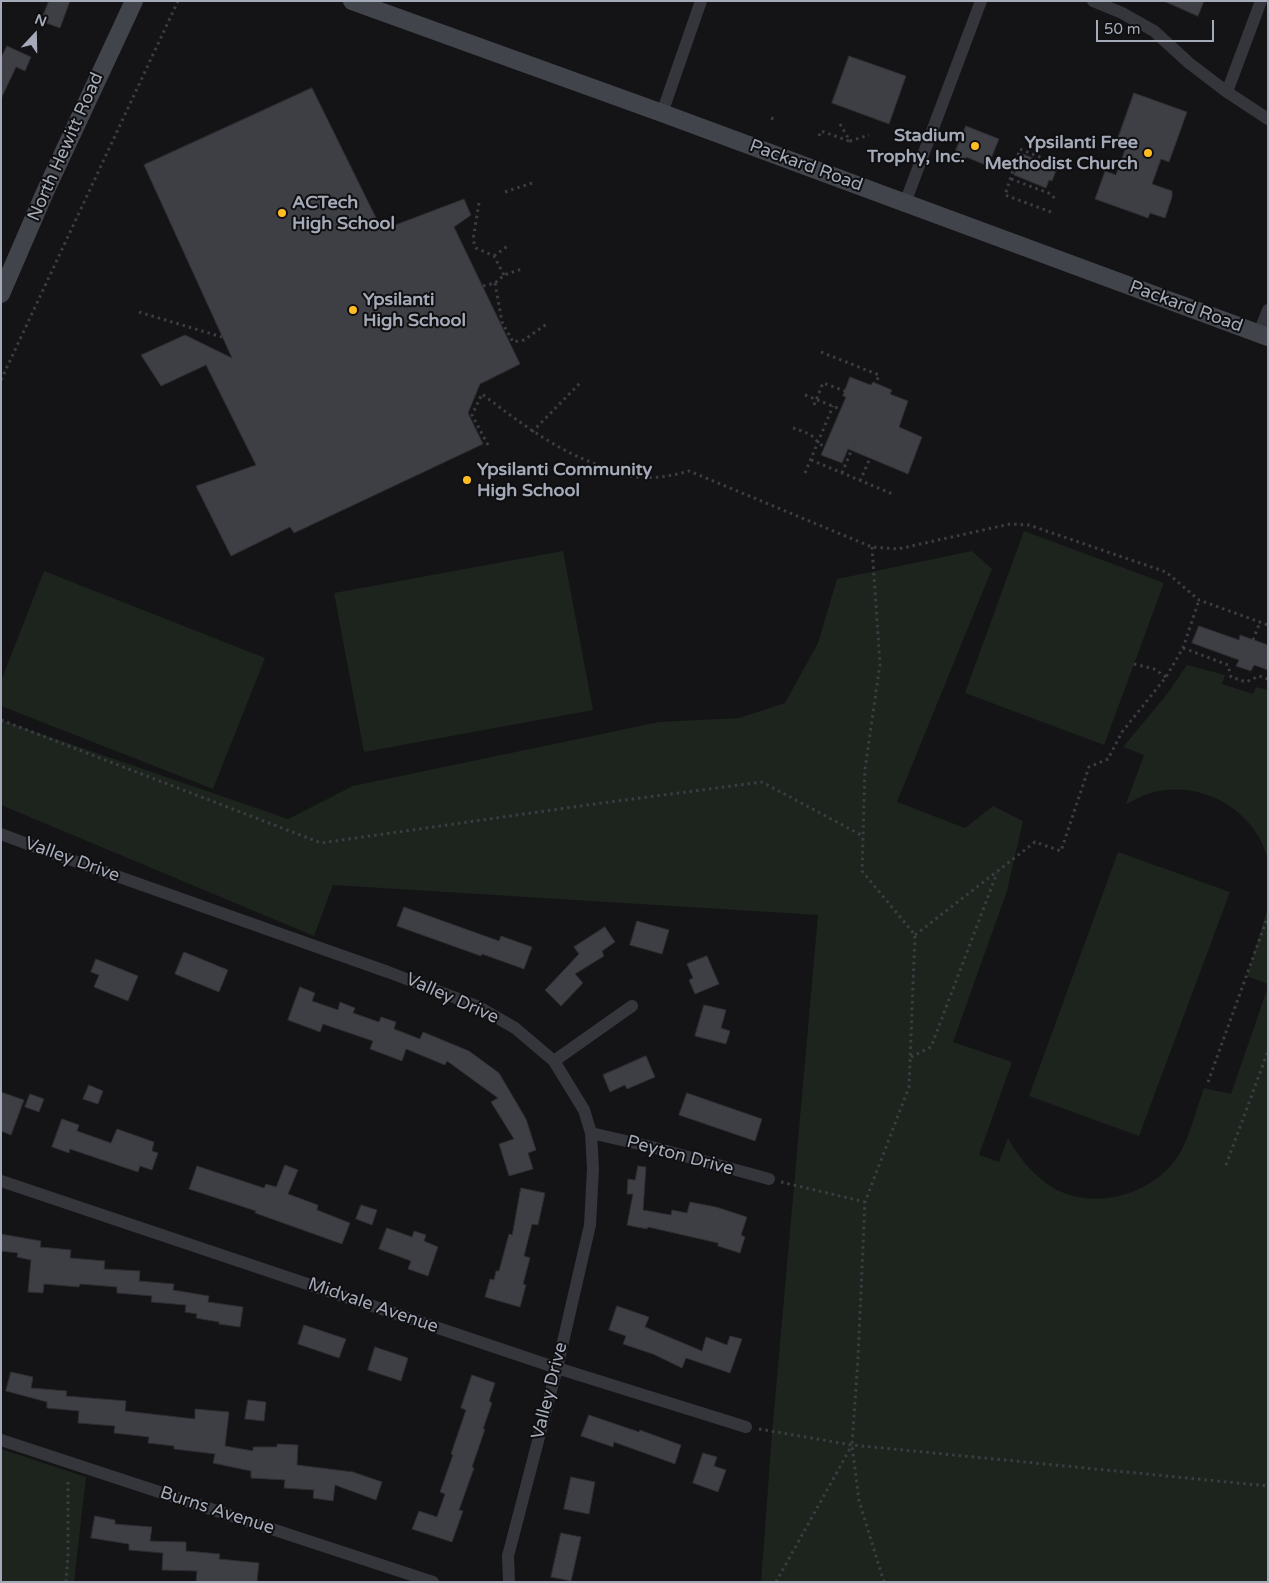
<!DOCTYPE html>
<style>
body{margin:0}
#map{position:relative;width:1269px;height:1583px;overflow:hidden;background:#141416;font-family:"Varela Round",sans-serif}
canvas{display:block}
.frame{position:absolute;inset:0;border:2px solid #a4aab8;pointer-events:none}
.north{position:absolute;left:10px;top:10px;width:50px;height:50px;-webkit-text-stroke:4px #0f0f11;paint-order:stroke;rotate:21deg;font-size:14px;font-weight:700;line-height:20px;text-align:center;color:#a4aab8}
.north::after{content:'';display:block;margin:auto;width:18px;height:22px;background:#a4aab8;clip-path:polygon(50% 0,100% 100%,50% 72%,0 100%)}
.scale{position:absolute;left:1096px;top:20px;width:118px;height:22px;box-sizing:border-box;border:2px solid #a4aab8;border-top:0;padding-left:6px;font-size:15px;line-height:18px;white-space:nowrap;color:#a4aab8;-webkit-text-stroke:4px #0f0f11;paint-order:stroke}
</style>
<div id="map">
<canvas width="1269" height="1583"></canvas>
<div class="frame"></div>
<div class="north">N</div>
<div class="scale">50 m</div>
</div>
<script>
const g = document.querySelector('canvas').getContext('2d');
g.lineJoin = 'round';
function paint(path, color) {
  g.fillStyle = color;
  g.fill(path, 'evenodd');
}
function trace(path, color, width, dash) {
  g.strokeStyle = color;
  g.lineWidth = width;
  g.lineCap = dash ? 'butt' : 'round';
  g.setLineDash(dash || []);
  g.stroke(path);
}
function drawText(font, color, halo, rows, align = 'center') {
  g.font = font + ' "Varela Round",sans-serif';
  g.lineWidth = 4;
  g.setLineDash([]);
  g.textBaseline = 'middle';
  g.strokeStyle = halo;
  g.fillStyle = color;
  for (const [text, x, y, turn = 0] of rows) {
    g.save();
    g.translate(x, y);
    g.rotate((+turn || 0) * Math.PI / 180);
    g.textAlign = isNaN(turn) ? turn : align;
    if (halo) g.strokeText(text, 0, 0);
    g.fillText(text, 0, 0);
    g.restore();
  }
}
const green = new Path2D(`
 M 1024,531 L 1164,583 L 1104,745 L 965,693 Z
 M 563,551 L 593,710 L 364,752 L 334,593 Z
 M 972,551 L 992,569 L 897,802 L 965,828 L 993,806 L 1023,821 L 1007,891 L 953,1042 L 1012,1062 L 979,1155 L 999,1162 L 1008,1138 C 1017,1155 1031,1172 1047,1184 C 1087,1212 1148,1198 1176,1159 C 1189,1141 1196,1110 1204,1088 L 1231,1094 L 1268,987 L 1268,1582 L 761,1582 L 772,1434 L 818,915 L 333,885 L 314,936 L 1,805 L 1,720 L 288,819 L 353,786 L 659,722 L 739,718 L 785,703 L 818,643 L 837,579 Z
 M 44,571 L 265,658 L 213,789 L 1,706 L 1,681 Z
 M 1187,665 L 1225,675 L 1222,684 L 1253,694 L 1256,687 L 1268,690 L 1268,859 C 1254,809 1203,781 1154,792 C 1144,794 1135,800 1126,804 L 1144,755 L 1123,747 L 1167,694 Z
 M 1118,852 L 1230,892 L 1139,1136 L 1029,1096 Z
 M 1268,907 L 1268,984 L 1247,976 Z
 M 1,1449 L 86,1477 L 74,1582 L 1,1582 Z`);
const building = new Path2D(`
 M 49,1 L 70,1 L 60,28 L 41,21 Z
 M 1164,1 L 1204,1 L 1198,16 Z
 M 7,46 L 31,57 L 25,71 L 16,67 L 1,99 L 1,58 Z
 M 849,56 L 906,76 L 889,124 L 832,103 Z
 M 312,88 L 382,230 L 464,199 L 471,215 L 454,227 L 520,364 L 480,384 L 468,413 L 483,444 L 294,533 L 290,527 L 231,556 L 196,486 L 256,465 L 206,365 L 161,386 L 141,355 L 185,335 L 232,358 L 144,165 Z
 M 1134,93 L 1187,112 L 1169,162 L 1161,159 L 1152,184 L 1172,191 L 1172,197 L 1165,218 L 1150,213 L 1148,218 L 1095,199 L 1105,171 L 1116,175 L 1126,147 L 1116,144 Z
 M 966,126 L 999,139 L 988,166 L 966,157 L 964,164 L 952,160 Z
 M 1023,154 L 1057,168 L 1052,181 L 1049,180 L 1046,188 L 1014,175 Z
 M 850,377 L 871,385 L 873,382 L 892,390 L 890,394 L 908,401 L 899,427 L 922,437 L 908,474 L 848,449 L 842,463 L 821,455 L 846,397 L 843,396 Z
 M 1199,626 L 1239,640 L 1240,635 L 1268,645 L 1268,670 L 1254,665 L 1251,671 L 1236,666 L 1239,660 L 1192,643 Z
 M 404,907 L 499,941 L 501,936 L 532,947 L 524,969 L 482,954 L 481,956 L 397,926 Z
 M 637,921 L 669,930 L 662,954 L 630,945 Z
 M 605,927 L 615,942 L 602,951 L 604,956 L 575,974 L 583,983 L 561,1006 L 545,990 L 579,954 L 574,947 Z
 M 184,952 L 228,970 L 219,992 L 175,974 Z
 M 707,956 L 719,984 L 695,994 L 689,980 L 693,978 L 687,964 Z
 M 96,959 L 138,976 L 128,1001 L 94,987 L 99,975 L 91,972 Z
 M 300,987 L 315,993 L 312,1001 L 338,1010 L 340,1002 L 355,1008 L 353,1013 L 379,1022 L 381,1017 L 396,1022 L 394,1029 L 420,1039 L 423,1032 L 469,1051 L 499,1073 L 526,1119 L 536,1150 L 528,1153 L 533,1169 L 509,1176 L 499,1144 L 514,1139 L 491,1102 L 498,1098 L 447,1061 L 445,1065 L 406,1049 L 402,1061 L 370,1049 L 373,1041 L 323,1024 L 320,1032 L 288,1020 Z
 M 704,1005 L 726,1010 L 721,1028 L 730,1031 L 726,1044 L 695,1036 Z
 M 646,1056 L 655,1077 L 627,1089 L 625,1085 L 610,1092 L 603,1075 Z
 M 89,1085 L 103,1091 L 98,1104 L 83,1099 Z
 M 1,1092 L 24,1100 L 11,1135 L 1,1131 Z
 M 687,1093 L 762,1119 L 755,1141 L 679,1115 Z
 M 30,1094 L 44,1099 L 39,1112 L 25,1107 Z
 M 62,1119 L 79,1125 L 77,1131 L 111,1143 L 117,1129 L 154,1142 L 152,1151 L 158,1153 L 152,1170 L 140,1166 L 138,1172 L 70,1149 L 69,1153 L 52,1147 Z
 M 285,1165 L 298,1170 L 288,1194 L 318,1205 L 317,1210 L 350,1223 L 342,1244 L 255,1213 L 256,1211 L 189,1189 L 197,1166 L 264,1188 L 266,1184 L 276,1187 Z
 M 638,1166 L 646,1167 L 643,1210 L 671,1215 L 672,1210 L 687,1213 L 690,1202 L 716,1207 L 747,1217 L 741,1235 L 745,1237 L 740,1253 L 718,1246 L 718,1243 L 648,1227 L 647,1229 L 627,1225 L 633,1194 L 627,1194 L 628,1179 L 635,1180 Z
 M 521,1188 L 545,1193 L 538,1225 L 532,1224 L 524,1256 L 530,1258 L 523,1284 L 526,1285 L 520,1307 L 485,1297 L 490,1279 L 494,1280 L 496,1271 L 499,1271 L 509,1234 L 512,1235 Z
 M 361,1205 L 377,1210 L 372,1225 L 356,1219 Z
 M 387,1228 L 412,1237 L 414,1231 L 426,1235 L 424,1241 L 438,1247 L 428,1276 L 408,1269 L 411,1261 L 379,1249 Z
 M 1,1234 L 41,1241 L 40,1247 L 71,1250 L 70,1258 L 105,1261 L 104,1269 L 140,1271 L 139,1281 L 174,1284 L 173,1290 L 209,1296 L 208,1302 L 243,1307 L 240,1327 L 219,1324 L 219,1322 L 196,1318 L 197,1314 L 185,1312 L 186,1305 L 151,1302 L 152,1296 L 117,1293 L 117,1287 L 80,1284 L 79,1287 L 44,1284 L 43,1293 L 28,1292 L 31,1260 L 17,1257 L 18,1253 L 1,1251 Z
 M 617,1306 L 649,1317 L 645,1327 L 702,1351 L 706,1337 L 727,1345 L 730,1336 L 742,1339 L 730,1373 L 686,1358 L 682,1368 L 653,1354 L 623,1344 L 626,1336 L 609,1330 Z
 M 304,1325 L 346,1339 L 339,1358 L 298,1344 Z
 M 375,1347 L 408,1358 L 401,1381 L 368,1370 Z
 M 11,1372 L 33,1377 L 31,1388 L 67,1391 L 66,1396 L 126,1401 L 125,1411 L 195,1419 L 195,1409 L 229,1412 L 225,1446 L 253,1451 L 253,1447 L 277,1447 L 277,1444 L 298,1445 L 297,1465 L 353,1472 L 382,1482 L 376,1500 L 335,1485 L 333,1501 L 313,1498 L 314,1490 L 284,1488 L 285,1480 L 251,1478 L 251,1471 L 213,1463 L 215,1454 L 174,1449 L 174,1446 L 148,1443 L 149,1437 L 114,1433 L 115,1426 L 78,1423 L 79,1411 L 47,1408 L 47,1402 L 6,1391 Z
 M 472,1375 L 495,1383 L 489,1401 L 492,1403 L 483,1429 L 485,1429 L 472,1467 L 474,1468 L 459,1510 L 463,1511 L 452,1542 L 412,1529 L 419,1511 L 437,1517 L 445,1494 L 440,1492 L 453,1455 L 451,1454 L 466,1410 L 461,1408 Z
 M 248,1400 L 266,1402 L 264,1421 L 245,1419 Z
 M 589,1415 L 639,1432 L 640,1430 L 681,1445 L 675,1464 L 614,1442 L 613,1447 L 581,1436 Z
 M 703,1453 L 717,1457 L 714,1466 L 726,1470 L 718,1492 L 693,1483 Z
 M 571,1477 L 595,1482 L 589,1514 L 564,1509 Z
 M 95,1516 L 115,1520 L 115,1524 L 152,1527 L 150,1541 L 186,1542 L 186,1551 L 220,1554 L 219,1559 L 259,1563 L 257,1582 L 196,1582 L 197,1571 L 162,1570 L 163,1553 L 129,1550 L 129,1544 L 91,1538 Z
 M 561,1533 L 581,1537 L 571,1581 L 551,1577 Z`);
const path = new Path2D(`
 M 771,118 L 774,119
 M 840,124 L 850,141 L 869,135
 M 819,136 L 821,131 L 849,141
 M 1011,179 L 1051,194 L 1055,199
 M 505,192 L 532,183
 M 479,203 L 473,240 L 476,248 L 494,256 L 504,275
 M 1051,212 L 1005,195 L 1020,149 L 1059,165
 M 494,256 L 509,245
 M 495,283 L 502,322 L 513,342 L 524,340 L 548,323
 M 483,286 L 495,283 L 504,275 L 522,269
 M 139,312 L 222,337
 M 821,352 L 879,375 L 876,383
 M 1,380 L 178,1
 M 805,395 L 840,409
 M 814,405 L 823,383 L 845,391
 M 793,428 C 799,430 806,432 812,436 C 817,440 818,444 824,446
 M 532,432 L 582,381
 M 488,445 L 472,415 L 482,394 C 523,425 561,454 610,469 C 618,472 628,476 636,477 C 654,479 672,476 689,471 L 872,547 L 898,549 L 1010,524 L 1029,525 L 1166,572 L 1199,600 L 1268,625
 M 811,460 L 895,495
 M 805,473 L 833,406
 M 842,473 L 857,437
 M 860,481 L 870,458
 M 872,547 L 880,664 L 865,769 L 862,871 L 915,935 L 909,1087 L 865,1202 L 858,1358 L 852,1445 L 859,1501 L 884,1582
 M 1253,640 L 1260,622
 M 1183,648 L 1228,665 L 1231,677 L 1246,682 L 1259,676 L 1268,679
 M 1134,664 L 1154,669 L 1166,677
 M 1,720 L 321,843 L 587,805 L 762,782 L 863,836
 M 915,935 L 1035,842 L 1061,851 L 1089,767 L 1108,759 L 1122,732 L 1166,677 L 1183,648 L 1199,600
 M 911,1057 L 931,1047 L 997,873
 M 1208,1082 L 1268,916
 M 1226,1165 L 1268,1051
 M 781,1182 L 865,1202
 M 759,1429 L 852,1445 L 1268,1486
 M 66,1582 L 68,1555 L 68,1482
 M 776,1582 L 852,1445`);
const street = new Path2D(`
 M 1093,1 L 1122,13 L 1154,31 L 1189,63 L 1227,92 L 1268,119
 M 1227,92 L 1261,1
 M 662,113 L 701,1
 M 905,203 L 981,1
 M 1259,333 L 1268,310
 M 1,834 L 46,851 L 388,972 L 477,1006 L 515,1028 L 554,1061 L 584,1110 L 591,1133 L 593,1169 L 590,1225 L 557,1368 L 508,1556 L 509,1582
 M 554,1061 L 632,1006
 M 591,1133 L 652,1147 L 769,1179
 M 1,1181 L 557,1368 L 746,1427
 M 1,1440 L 433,1582`);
const secondary = new Path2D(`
 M 352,1 L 662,113 L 1268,337
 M 1,294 L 45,192 L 134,1`);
const markers = [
 [975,146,5,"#ffbd23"],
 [1148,153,5,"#ffbd23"],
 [282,213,5,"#ffbd23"],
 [353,310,5,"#ffbd23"],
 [467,480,5,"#ffbd23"]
];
const poiNames = [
 ["Stadium",965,136,"right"],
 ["Trophy, Inc.",965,157,"right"],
 ["Ypsilanti Free",1138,143,"right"],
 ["Methodist Church",1138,164,"right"],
 ["ACTech",292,203],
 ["High School",292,224],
 ["Ypsilanti",363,300],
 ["High School",363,321],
 ["Ypsilanti Community",477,470],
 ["High School",477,491]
];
const streetNames = [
 ["North Hewitt Road",66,147,-66],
 ["Packard Road",806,166,20],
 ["Packard Road",1186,307,20],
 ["Valley Drive",72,860,20],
 ["Valley Drive",452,999,24],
 ["Peyton Drive",680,1156,15],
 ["Midvale Avenue",373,1306,19],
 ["Valley Drive",550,1391,-76],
 ["Burns Avenue",217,1511,18]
];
paint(green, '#1c241d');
paint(building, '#3e3f44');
trace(building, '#2e2e32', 1);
trace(path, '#3b3d43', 3, [2.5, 4]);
trace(street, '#35363c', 12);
trace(secondary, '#42444c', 18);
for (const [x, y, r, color] of markers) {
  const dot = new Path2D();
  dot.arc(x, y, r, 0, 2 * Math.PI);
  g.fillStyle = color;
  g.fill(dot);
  trace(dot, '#0f0f11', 2);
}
drawText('bold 18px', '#a4aab8', '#0f0f11', poiNames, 'left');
drawText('18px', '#a4aab8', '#0f0f11', streetNames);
</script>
